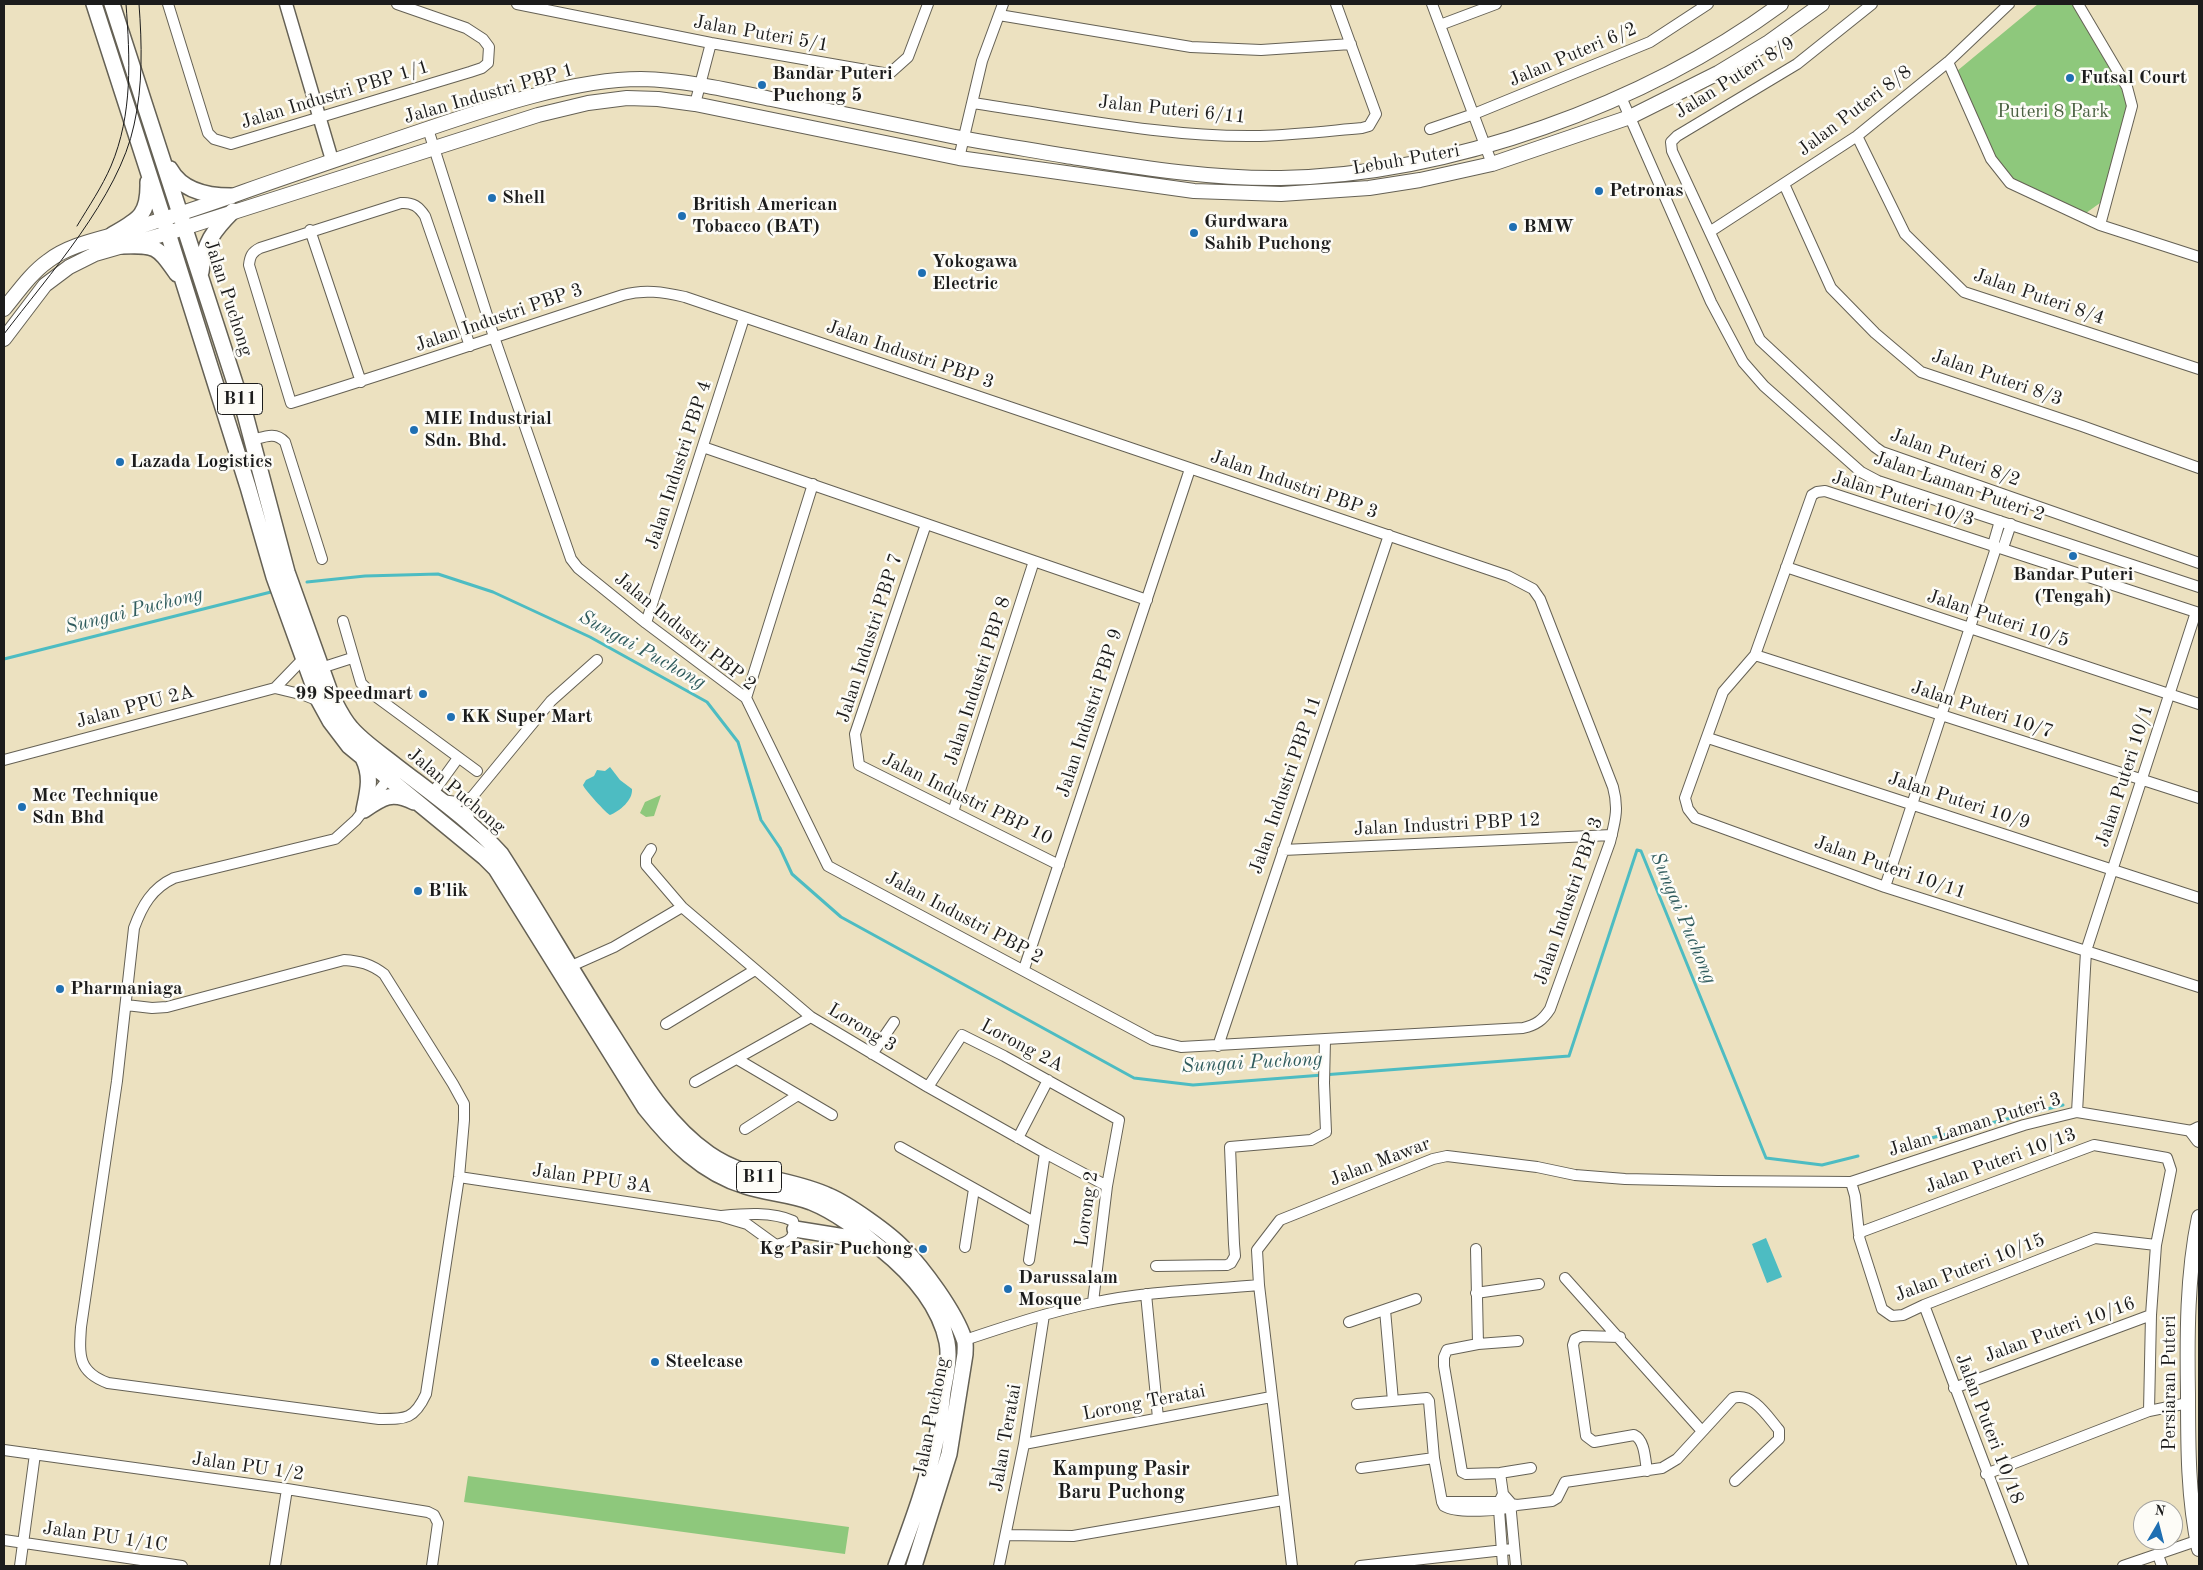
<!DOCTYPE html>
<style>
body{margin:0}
#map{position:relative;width:2203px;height:1570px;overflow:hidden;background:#ece1c0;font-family:"Old Standard TT",serif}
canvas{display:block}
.frame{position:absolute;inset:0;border:5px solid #1c1c1c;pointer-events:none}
.north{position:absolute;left:2133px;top:1500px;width:50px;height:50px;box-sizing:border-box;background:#fdfcf7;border:1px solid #a3a29f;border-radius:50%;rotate:8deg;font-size:14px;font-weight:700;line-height:20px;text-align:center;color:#1c1c1c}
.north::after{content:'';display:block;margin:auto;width:18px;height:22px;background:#1f6fb2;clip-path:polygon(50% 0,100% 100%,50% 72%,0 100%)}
</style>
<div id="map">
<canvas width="2203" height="1570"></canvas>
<div class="frame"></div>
<div class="north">N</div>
</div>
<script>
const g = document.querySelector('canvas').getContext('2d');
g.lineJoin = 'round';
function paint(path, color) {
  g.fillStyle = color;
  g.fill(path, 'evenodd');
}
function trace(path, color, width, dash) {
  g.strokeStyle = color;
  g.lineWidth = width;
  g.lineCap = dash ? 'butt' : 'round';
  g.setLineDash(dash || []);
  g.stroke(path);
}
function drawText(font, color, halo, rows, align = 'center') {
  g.font = font + ' "Old Standard TT",serif';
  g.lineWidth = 5;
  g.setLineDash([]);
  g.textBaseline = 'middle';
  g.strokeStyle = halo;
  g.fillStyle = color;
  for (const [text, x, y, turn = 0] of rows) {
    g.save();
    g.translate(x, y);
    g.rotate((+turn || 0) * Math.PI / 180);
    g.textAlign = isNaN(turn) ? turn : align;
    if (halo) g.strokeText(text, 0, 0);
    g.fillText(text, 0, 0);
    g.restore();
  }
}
const green = new Path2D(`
 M 2038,4 L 2072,4 L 2128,100 L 2127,118 L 2100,203 L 2086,213 L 2013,179 L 1994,155 L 1957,71 Z
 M 661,795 L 654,816 L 646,817 L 640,813 L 645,802 Z
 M 468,1476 L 849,1527 L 845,1554 L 464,1502 Z`);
const water = new Path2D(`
 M 610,767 L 620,780 L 632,789 C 633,800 620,811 610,815 C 607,814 584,789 583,785 L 586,780 L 594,776 L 597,770 L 605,771 Z
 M 1766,1238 L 1782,1277 L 1767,1283 L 1752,1244 Z`);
const stream = new Path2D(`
 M 307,582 L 365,576 L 438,574 L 493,592 L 590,637 L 707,702 L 738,742 L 761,820 L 780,848 L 792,874 L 841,917 L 1134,1078 L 1193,1085 L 1569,1056 L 1637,850 L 1641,851 L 1766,1158 L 1822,1165 L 1858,1156
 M 4,659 L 271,592
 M 1903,1145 L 2063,1105`);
const minor = new Path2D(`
 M 168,4 L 208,133 L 214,139 L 231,144 L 470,72 L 482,68 L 488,63 L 489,47 L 483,39 L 466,28 L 397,4
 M 517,4 L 711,43 L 889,74 L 908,57 L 928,4
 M 1432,4 L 1492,164
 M 1872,4 L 1797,64 L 1677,136 L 1671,142 L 1672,151 L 1760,340 L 1875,447 L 1882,452 L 2199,563
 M 2078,4 L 2127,87 L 2132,106 L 2100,225
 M 999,15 L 1191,47 L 1261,50 L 1351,44
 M 1440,25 L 1496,4
 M 1948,62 L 1991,159 L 2010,183 L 2100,225 L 2199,257
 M 1621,97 L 1711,302 L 1743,362 L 1764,386 L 1861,472 L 1878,481 L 2199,587
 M 972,103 C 1064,116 1167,138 1260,136 C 1294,135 1328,131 1362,128 L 1369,126 L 1376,114 L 1336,4
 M 695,104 L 711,43
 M 428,129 L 494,337 L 571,559 L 578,568 L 646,623 L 746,698 L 828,866 L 1153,1040 L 1181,1047 L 1523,1028 C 1536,1025 1543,1020 1550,1009 L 1610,842 C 1615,821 1619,809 1613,787 L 1540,599 L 1533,589 L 1508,576 L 685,297 C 663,292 644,289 623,295 C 512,331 402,369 291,403 L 249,265 C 250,256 252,252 260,248 L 401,203 C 413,202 419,207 425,216 L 470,346
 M 1430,129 L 1474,114 L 1650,42 L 1708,4
 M 1857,136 L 1905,234 L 1964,292 L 2199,369
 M 959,158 L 982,61 L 1003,4
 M 1784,184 L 1831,288 L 1875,333 L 1921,372 L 2082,426 L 2199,468
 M 310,230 L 361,382
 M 1711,231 L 1857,136 L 1948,62 L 2009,4
 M 252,440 C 264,437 275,431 285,442 L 322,559
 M 703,447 L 1147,600
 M 926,524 L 855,734 L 859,765 L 1059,865
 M 2003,548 L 2011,524
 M 1786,567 L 2199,704
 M 2199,613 L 1825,491 L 1817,492 L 1812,495 L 1755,655 L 1723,692 L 1685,798 L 1688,809 L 1695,818 L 1885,887 L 2199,987
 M 343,621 L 361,683 L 371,693 L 477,771
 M 646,623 L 744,318
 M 1755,655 L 2199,798
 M 321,668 L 352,658
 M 275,688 L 304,695 L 319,701
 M 746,698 L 813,484
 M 1708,738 L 2199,898
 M 4,760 L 275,688 L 303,659
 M 432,794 L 458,758
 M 441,800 L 457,802 L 472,797
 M 953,812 L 1034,561
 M 470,824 L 467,809 L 472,797 L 551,701 L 597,660
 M 651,849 L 646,857 L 646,865 L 682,907 L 811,1017 L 928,1087 L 1045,1153 L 1107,1186
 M 1283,850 L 1612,835
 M 1885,887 L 1995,551 L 1993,545 L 2000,521
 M 569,967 L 614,947 L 682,907
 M 1024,969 L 1190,469
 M 126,1005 L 152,1008 L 167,1007 L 344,960 C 360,961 371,964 384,974 L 453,1084 L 464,1104 L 464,1120 L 459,1177 L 426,1394 C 414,1420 405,1419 379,1419 L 108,1383 C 78,1372 79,1356 81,1327 L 117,1081 L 134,928 C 142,906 152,888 174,878 L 335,839 L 356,820 L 391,775
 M 666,1024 L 755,970
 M 1218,1046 L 1389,535
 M 872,1054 L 894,1022
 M 737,1059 L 832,1115
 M 695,1082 L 811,1017
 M 928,1087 L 962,1035 L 1004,1056 L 1119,1120 L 1107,1186 L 1093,1302
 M 2077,1112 L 2086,951 L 2196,612
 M 745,1129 L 798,1095
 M 1018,1138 L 1048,1080
 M 900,1147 L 1034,1222
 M 459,1177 L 720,1216 L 747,1224 L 776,1245 C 790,1242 797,1236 793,1221 C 772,1211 742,1214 720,1216
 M 1851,1182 L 1855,1196 L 1859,1234
 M 965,1247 L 974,1189
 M 1476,1249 L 1478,1344
 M 1029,1260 L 1045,1153
 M 1156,1266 L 1227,1265 L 1231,1263 L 1235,1256 L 1234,1244 L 1230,1147 L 1311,1140 L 1326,1132 L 1324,1083 L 1325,1040
 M 1565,1278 L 1701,1430
 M 1476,1293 L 1539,1284
 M 1146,1294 L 1158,1418
 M 1924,1305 L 2023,1566
 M 1385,1310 L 1393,1401
 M 1349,1322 L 1416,1299
 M 1620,1337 L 1582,1336 L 1575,1339 L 1573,1345 L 1586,1436 L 1594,1442 L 1634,1435 C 1645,1440 1645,1459 1647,1471
 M 965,1340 C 1007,1326 1049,1312 1092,1303 C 1147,1291 1203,1290 1259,1285
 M 1518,1341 L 1478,1344 L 1447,1350 L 1444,1357 L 1444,1366 L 1462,1472 L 1466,1474 L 1500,1473 L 1531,1468
 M 1954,1388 L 2151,1315
 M 1357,1404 L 1427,1398 L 1429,1401 L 1434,1458 L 1442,1502 L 1444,1506 C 1457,1514 1502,1511 1517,1505 L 1499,1502 L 1442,1502
 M 2149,1411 L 2151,1315 L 2156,1245 L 2171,1170 L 2167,1158 L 2094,1145 L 1861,1232 L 1859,1237 L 1882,1309 L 1892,1316 L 1903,1315 L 1924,1305 L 2095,1238 L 2156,1245
 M 1024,1444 L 1271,1397
 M 4,1450 L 287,1489 L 428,1512 L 434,1515 L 438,1523 L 432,1566
 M 1361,1468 L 1434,1458
 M 1500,1473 L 1503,1494
 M 1986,1474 L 2149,1411 L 2188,1403
 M 1517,1505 L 1552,1501 L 1557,1498 L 1565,1482 L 1662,1468 L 1677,1459 L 1733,1398 C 1753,1392 1767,1416 1779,1430 L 1779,1439 L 1735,1481
 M 1007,1535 L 1073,1536 L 1283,1500
 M 4,1540 L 182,1566
 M 2158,1555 L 2162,1566
 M 20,1566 L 35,1454
 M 275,1566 L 287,1489
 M 999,1566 L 1024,1444 L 1044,1315
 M 1292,1566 L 1259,1285 L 1257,1250 L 1280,1220 L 1433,1159 L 1447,1156 L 1537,1167 L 1575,1175 L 1625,1179 L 1718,1181 L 1851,1182 L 2024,1125 L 2077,1112 L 2198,1132
 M 1360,1566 L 1513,1549
 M 1503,1566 L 1499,1509 L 1499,1502 L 1503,1494 L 1510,1502 L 1516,1566
 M 2123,1566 L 2199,1540`);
const tertiary = new Path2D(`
 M 286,4 L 332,160`);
const secondary = new Path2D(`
 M 4,309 C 18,292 31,273 48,261 C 70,244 101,239 127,231 C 166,218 205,206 243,192 C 305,170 368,149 430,128 C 492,107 575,79 641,79 C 685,80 728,90 771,99 C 829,111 887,123 946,135 C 986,143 1026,149 1066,156 C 1137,167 1209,179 1281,178 C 1451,175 1645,104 1781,4
 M 4,339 L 45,285 L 69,267 L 95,254 L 168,233 L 538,115 L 588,103 L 627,98 L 658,99 L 695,104 L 959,158 L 1194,191 L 1281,194 L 1369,188 L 1420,180 L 1492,164 L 1630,117 L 1718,73 L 1769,42 L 1822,4
 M 2199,1129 L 2193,1132 L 2199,1140
 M 2199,1217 C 2187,1275 2187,1335 2188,1394 C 2188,1446 2188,1498 2199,1549`);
const primary = new Path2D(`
 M 94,4 L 168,233 L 248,487 L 274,577 L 319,701 L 330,721 L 349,746 L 484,857 L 496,869 L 645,1108 C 672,1142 702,1173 745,1186 C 766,1193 790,1194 811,1202 C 838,1213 858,1230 880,1248 C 910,1272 939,1303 947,1342 C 950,1358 946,1375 943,1391 C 941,1407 940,1424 936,1440 C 927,1483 911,1525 896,1566
 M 112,4 L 245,414 L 287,572 L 331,695 C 337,706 342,718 351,728 C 363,742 380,753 395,765 C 431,793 470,820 501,854 C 539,913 574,975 612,1034 C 640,1078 666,1124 709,1154 C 748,1181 788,1177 829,1196 C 848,1204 889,1233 903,1248 C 923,1268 955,1312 964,1339 C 966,1343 965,1349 965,1354 L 949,1454 L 914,1566
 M 170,169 C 182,191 208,196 231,196
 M 112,235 C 138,220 149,216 148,182
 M 122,246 C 157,245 157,246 177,274
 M 201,272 C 204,243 213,231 233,211
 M 363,758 C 372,776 368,791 364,810
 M 364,810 C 383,797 392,791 414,802
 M 795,1229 L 851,1238 L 870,1246`);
const tram = new Path2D(`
 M 77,226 C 89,206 102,187 111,166 C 133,114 130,58 126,4
 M 4,334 C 48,276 119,197 134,125 C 143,86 142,44 139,4`);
const markers = [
 [2070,78,5,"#1f6fb2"],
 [762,85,5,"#1f6fb2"],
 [1599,191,5,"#1f6fb2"],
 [492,198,5,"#1f6fb2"],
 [682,216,5,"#1f6fb2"],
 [1513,227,5,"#1f6fb2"],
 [1194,233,5,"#1f6fb2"],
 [922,273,5,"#1f6fb2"],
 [414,430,5,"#1f6fb2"],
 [120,462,5,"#1f6fb2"],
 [2073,556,5,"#1f6fb2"],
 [423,694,5,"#1f6fb2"],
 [451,717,5,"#1f6fb2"],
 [22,807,5,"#1f6fb2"],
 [418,891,5,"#1f6fb2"],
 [60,989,5,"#1f6fb2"],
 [923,1249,5,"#1f6fb2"],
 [1008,1289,5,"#1f6fb2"],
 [655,1362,5,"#1f6fb2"]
];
const shields = [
 [240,399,45],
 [759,1177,45]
];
const shieldNames = [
 ["B11",240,399],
 ["B11",759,1177]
];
const streetNames = [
 ["Jalan Puteri 5/1",761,34,10],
 ["Jalan Puteri 6/2",1573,55,-23],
 ["Jalan Puteri 8/9",1735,78,-32],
 ["Jalan Industri PBP 1",489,94,-16],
 ["Jalan Industri PBP 1/1",335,95,-17],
 ["Jalan Puteri 6/11",1172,110,6],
 ["Jalan Puteri 8/8",1855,111,-37],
 ["Lebuh Puteri",1406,160,-10],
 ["Jalan Puteri 8/4",2039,297,19],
 ["Jalan Puchong",228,298,72],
 ["Jalan Industri PBP 3",499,318,-19],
 ["Jalan Industri PBP 3",910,355,19],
 ["Jalan Puteri 8/3",1997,378,19],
 ["Jalan Puteri 8/2",1955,458,20],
 ["Jalan Industri PBP 4",679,465,-72],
 ["Jalan Industri PBP 3",1294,485,19],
 ["Jalan Laman Puteri 2",1959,487,19],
 ["Jalan Puteri 10/3",1903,499,17],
 ["Jalan Puteri 10/5",1998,619,18],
 ["Jalan Industri PBP 2",685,632,39],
 ["Jalan Industri PBP 7",870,638,-72],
 ["Jalan Industri PBP 8",978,681,-72],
 ["Jalan PPU 2A",135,707,-15],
 ["Jalan Puteri 10/7",1982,710,18],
 ["Jalan Industri PBP 9",1090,713,-72],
 ["Jalan Puteri 10/1",2125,776,-72],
 ["Jalan Industri PBP 11",1286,785,-71],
 ["Jalan Puchong",456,791,40],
 ["Jalan Industri PBP 10",967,799,26],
 ["Jalan Puteri 10/9",1959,801,18],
 ["Jalan Industri PBP 12",1447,825,-3],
 ["Jalan Puteri 10/11",1890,868,19],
 ["Jalan Industri PBP 3",1569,901,-71],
 ["Jalan Industri PBP 2",964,918,28],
 ["Lorong 3",862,1028,31],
 ["Lorong 2A",1022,1046,28],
 ["Jalan Laman Puteri 3",1975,1125,-17],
 ["Jalan Puteri 10/13",2001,1161,-20],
 ["Jalan Mawar",1380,1162,-21],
 ["Jalan PPU 3A",592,1179,8],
 ["Lorong 2",1087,1209,-82],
 ["Jalan Puteri 10/15",1970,1268,-21],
 ["Jalan Puteri 10/16",2060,1330,-20],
 ["Persiaran Puteri",2170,1383,-90],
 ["Lorong Teratai",1144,1403,-11],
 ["Jalan Puchong",932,1417,-79],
 ["Jalan Puteri 10/18",1989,1429,69],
 ["Jalan Teratai",1006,1438,-80],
 ["Jalan PU 1/2",248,1467,8],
 ["Jalan PU 1/1C",105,1537,8]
];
const poiNames = [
 ["Bandar Puteri",772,74],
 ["Puchong 5",772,96],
 ["Futsal Court",2080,78],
 ["Petronas",1609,191],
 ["Shell",502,198],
 ["British American",692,205],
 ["Tobacco (BAT)",692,227],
 ["Gurdwara",1204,222],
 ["Sahib Puchong",1204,244],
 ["BMW",1523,227],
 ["Yokogawa",932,262],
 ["Electric",932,284],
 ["MIE Industrial",424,419],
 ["Sdn. Bhd.",424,441],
 ["Lazada Logistics",130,462],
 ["Bandar Puteri",2073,575,"center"],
 ["(Tengah)",2073,597,"center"],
 ["99 Speedmart",413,694,"right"],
 ["KK Super Mart",461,717],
 ["Mcc Technique",32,796],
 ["Sdn Bhd",32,818],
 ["B'lik",428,891],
 ["Pharmaniaga",70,989],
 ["Kg Pasir Puchong",913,1249,"right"],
 ["Darussalam",1018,1278],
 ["Mosque",1018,1300],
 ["Steelcase",665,1362]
];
const parkNames = [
 ["Puteri 8 Park",2053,112]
];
const waterNames = [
 ["Sungai Puchong",134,611,-14],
 ["Sungai Puchong",642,650,29],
 ["Sungai Puchong",1683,918,67],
 ["Sungai Puchong",1252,1063,-3]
];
const neighbourhoodNames = [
 ["Kampung Pasir",1121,1470],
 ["Baru Puchong",1121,1493]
];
paint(green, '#8ec87c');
paint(water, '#4dbcc2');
trace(stream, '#4dbcc2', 3);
trace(minor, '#656155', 12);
trace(tertiary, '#656155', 15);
trace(secondary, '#656155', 16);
trace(primary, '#656155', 18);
trace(minor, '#fff', 10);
trace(tertiary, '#fff', 12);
trace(secondary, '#fff', 14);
trace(primary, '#fff', 15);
trace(tram, '#1c1c1c', 1);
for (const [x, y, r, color] of markers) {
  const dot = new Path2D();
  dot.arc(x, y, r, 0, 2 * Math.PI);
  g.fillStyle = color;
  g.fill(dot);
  trace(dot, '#fdfcf7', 2);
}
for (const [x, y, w] of shields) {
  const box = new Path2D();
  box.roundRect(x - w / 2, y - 15.5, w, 31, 4);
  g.fillStyle = '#fdfcf7';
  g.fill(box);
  trace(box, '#1c1c1c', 1);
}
drawText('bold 18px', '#1c1c1c', null, shieldNames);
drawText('19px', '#1c1c1c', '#fdfcf7', streetNames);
drawText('bold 19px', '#1c1c1c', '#fdfcf7', poiNames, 'left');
drawText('19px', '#4a6142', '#fdfcf7', parkNames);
drawText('italic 20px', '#305c5e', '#fdfcf7', waterNames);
drawText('bold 20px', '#1c1c1c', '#fdfcf7', neighbourhoodNames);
</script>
